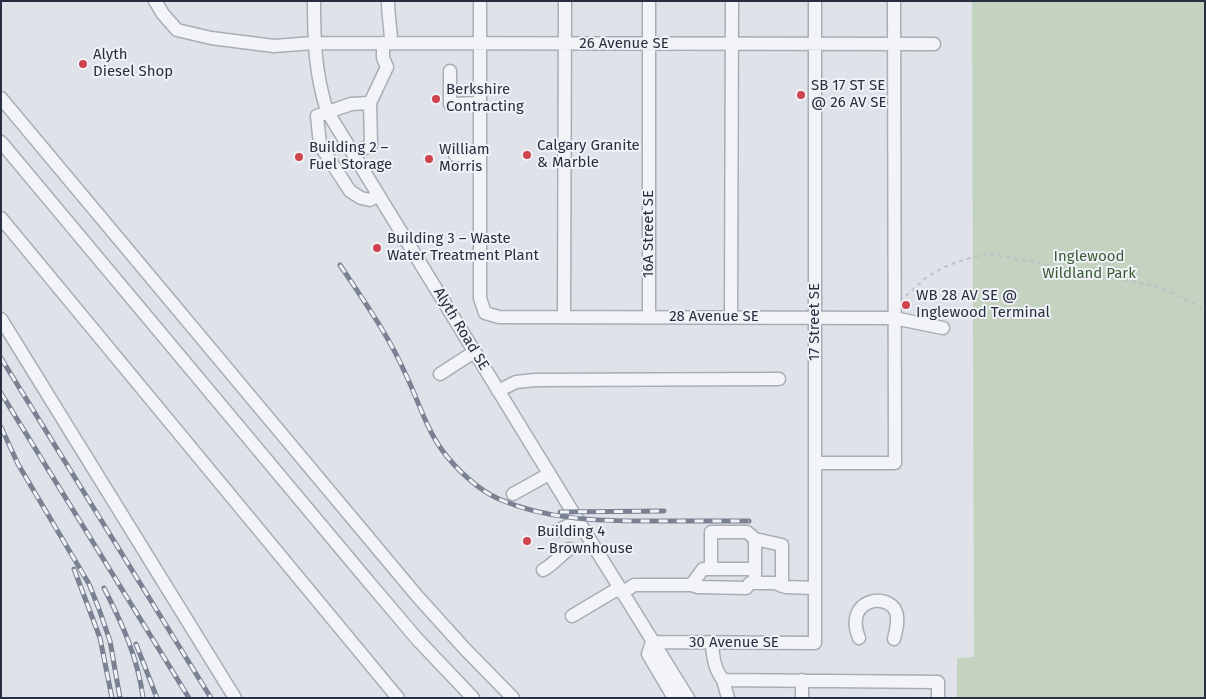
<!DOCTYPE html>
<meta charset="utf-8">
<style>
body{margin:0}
#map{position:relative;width:1206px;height:699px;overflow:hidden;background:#dfe3e9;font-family:"Fira Sans",sans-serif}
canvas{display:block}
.frame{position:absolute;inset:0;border:2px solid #282f40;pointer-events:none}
</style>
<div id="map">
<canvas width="1206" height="699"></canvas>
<div class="frame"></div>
</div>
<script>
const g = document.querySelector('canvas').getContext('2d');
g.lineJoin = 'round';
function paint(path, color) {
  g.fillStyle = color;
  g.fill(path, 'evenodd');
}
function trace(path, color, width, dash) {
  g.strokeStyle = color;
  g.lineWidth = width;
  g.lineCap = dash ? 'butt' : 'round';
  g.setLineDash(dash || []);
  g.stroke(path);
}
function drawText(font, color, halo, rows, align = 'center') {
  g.font = font + ' "Fira Sans",sans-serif';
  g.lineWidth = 4;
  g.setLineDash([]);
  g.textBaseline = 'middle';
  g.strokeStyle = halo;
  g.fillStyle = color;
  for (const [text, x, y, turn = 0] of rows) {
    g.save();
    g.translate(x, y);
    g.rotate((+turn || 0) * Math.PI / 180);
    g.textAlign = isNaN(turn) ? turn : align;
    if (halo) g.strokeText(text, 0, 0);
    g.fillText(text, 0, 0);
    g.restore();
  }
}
const green = new Path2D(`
 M 972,1 L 1205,1 L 1205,698 L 957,698 L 957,658 L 974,657 Z`);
const path = new Path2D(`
 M 906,296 C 914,289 921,281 930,275 C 949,263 970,257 992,254 L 1160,287 L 1201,307 L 1205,311`);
const minor = new Path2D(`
 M 155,1 L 163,14 L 177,30 L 211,38 L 274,46 L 314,43 L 934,44
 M 314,1 C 314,41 315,73 327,111 L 577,519 L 688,698
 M 388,1 C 388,16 391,29 391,43
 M 480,1 L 480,298 L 485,313 L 499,317 L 894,318 L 943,328
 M 450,71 L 450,104 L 480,103
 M 1,98 L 418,597 L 465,649 L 513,698
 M 370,103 L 387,67 L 383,58 L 383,43
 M 1,142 L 362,574 L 417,639 L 473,698
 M 353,154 L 371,145 L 370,103 L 351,104 L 317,116 L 320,145 L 350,191 L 361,198 L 370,200 L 378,195
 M 455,155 L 480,155
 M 1,218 L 398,698
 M 564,317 L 565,1
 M 649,317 L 649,1
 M 731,318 L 732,1
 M 1,319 L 235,698
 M 440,374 L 474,352
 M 498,391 L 516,382 L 535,380 L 779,379
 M 815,463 L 895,463 L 894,1
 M 513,494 L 549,474
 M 557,531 L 577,521
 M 755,539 L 782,545 L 782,586
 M 711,569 L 711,532 L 747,532 L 755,539 L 755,569
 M 543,570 C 554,564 559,556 569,549
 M 691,585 L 703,569 L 755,569 L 755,576
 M 622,593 L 634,585 L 691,585 L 698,587 L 746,588 L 750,583 L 775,583 L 786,587 L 815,588
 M 572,616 L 619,588
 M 859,638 C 843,598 889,592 896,612 C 899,621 896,630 894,639
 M 652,642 L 815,643 L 815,1
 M 652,642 L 648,654 L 674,698
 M 712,643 C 713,657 714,668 723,680 L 938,682 L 938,698
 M 723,680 L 728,698
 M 802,680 L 802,698`);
const rail = new Path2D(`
 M 340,265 C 364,301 389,336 406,375 C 418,400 426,428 442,450 C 455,468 478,490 499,499 C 547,520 599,521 651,521 C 684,521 716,521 749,521
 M 1,358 L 211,698
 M 1,393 L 189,698
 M 1,427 L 18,464 L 89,584 L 99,609 L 110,641 L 120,698
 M 560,512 L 664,511
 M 74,569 L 100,638 L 112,698
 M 104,588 C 122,623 138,658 143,698
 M 136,644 L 157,698`);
const markers = [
 [83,64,5,"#cf434f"],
 [801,95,5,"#cf434f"],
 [436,99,5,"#cf434f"],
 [527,155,5,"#cf434f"],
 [299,157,5,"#cf434f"],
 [429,159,5,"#cf434f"],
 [377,248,5,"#cf434f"],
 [906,305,5,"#cf434f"],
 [527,541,5,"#cf434f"]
];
const streetNames = [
 ["26 Avenue SE",624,44],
 ["16A Street SE",649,234,-90],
 ["28 Avenue SE",714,317],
 ["17 Street SE",815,322,-90],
 ["Alyth Road SE",461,329,59],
 ["30 Avenue SE",734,643]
];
const poiNames = [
 ["Alyth",93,55],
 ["Diesel Shop",93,72],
 ["SB 17 ST SE",811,86],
 ["@ 26 AV SE",811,103],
 ["Berkshire",446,90],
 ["Contracting",446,107],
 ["Calgary Granite",537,146],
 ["& Marble",537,163],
 ["Building 2 –",309,148],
 ["Fuel Storage",309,165],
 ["William",439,150],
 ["Morris",439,167],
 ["Building 3 – Waste",387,239],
 ["Water Treatment Plant",387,256],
 ["WB 28 AV SE @",916,296],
 ["Inglewood Terminal",916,313],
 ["Building 4",537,532],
 ["– Brownhouse",537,549]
];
const parkNames = [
 ["Inglewood",1089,257],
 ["Wildland Park",1089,274]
];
paint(green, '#c4d3c0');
trace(minor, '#a8adb6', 15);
trace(path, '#bdc1c7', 2, [4, 4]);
trace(minor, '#f2f4f7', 12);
trace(rail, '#798192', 5);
trace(rail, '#eff2f6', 3, [9]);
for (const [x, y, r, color] of markers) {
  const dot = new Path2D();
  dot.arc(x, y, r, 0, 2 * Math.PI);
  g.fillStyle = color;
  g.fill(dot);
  trace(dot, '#eff2f6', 2);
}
drawText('15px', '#282f40', '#eff2f6', streetNames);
drawText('15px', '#282f40', '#eff2f6', poiNames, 'left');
drawText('15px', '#3a5c35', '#eff2f6', parkNames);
</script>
